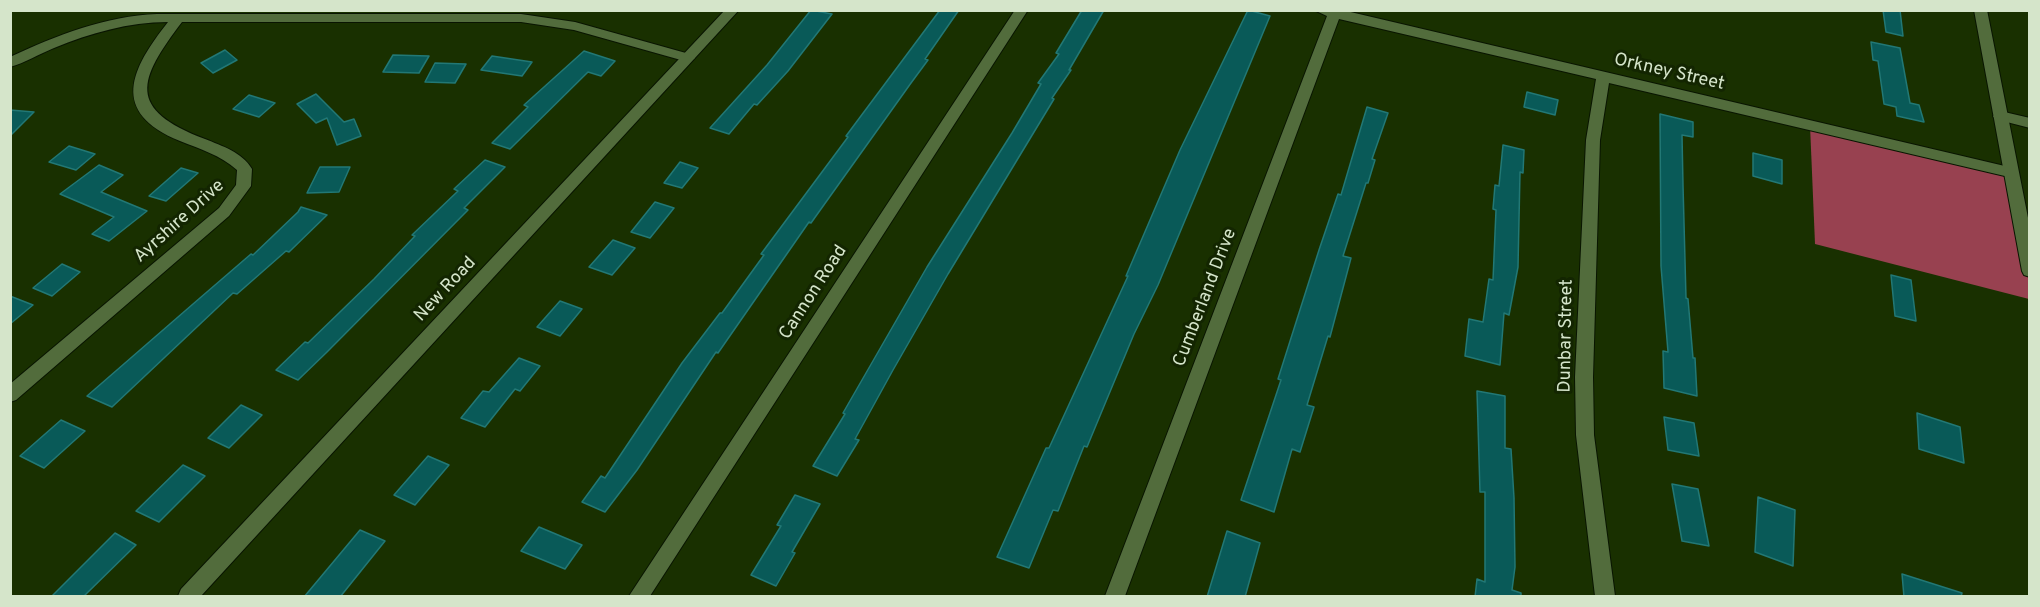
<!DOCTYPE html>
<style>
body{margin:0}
#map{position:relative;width:2040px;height:607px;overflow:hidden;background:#193000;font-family:Overpass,sans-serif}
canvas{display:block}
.frame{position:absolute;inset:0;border:12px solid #d5e5ca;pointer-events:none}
</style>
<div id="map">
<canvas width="2040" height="607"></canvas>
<div class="frame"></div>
</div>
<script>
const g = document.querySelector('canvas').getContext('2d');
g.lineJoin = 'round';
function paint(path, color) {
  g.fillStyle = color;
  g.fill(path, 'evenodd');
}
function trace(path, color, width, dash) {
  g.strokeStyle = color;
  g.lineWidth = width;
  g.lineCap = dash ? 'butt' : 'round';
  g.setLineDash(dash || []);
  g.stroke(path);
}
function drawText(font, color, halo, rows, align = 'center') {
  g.font = font + ' Overpass,sans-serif';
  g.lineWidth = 6;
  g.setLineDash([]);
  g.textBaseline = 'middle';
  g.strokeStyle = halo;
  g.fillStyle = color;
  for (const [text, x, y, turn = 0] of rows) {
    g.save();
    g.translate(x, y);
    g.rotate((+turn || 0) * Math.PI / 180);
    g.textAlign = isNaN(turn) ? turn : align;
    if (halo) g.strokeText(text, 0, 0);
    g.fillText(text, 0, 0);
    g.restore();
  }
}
const forest = new Path2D(`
 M 1810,125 L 2009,172 L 2029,271 L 2029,299 L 1815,244 Z`);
const building = new Path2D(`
 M 811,10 L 832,14 L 788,71 L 757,105 L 754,104 L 729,134 L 710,128 L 767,65 Z
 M 940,10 L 959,10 L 925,59 L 928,60 L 911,83 L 811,223 L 809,222 L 718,353 L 716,352 L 637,470 L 605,512 L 582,502 L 601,476 L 605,478 L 682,363 L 720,313 L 722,313 L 764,255 L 761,254 L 848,137 L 846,136 Z
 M 1082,10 L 1104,10 L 1069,70 L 1071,70 L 1052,98 L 1054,99 L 948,274 L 893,370 L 855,439 L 859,440 L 837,476 L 813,466 L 845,414 L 843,413 L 927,267 L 1012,133 L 1041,84 L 1038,83 L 1059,54 L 1056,53 Z
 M 1248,10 L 1270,16 L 1158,285 L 1134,334 L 1087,447 L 1084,446 L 1058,511 L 1053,510 L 1029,568 L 997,557 L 1046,448 L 1049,448 L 1128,276 L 1126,276 L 1180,150 Z
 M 1883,10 L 1900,10 L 1903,36 L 1886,32 Z
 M 1871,42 L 1900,48 L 1910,103 L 1919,105 L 1924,122 L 1897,116 L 1896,107 L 1884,104 L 1878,61 L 1873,60 Z
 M 225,50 L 237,60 L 213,73 L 201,63 Z
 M 584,51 L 615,61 L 601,76 L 588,72 L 510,149 L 492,143 L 528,107 L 524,105 Z
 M 393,55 L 429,56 L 419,73 L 383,72 Z
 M 492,56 L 532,62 L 522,76 L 481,70 Z
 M 435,63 L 466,64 L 455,83 L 425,82 Z
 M 1527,92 L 1558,100 L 1555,115 L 1524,107 Z
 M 316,94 L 344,122 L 354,119 L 361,136 L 337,145 L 327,118 L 316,123 L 297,104 Z
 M 249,95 L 275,103 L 259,117 L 233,109 Z
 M 1367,107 L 1388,113 L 1372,159 L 1375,160 L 1368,183 L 1366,183 L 1343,256 L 1351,258 L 1330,337 L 1328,336 L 1307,405 L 1314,407 L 1300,452 L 1292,449 L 1274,512 L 1241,500 L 1281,380 L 1278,379 L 1319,250 L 1338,194 L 1341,195 Z
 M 10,110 L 34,112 L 10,136 Z
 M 1660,114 L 1693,122 L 1693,137 L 1682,135 L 1683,185 L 1686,298 L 1688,299 L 1693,358 L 1695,358 L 1697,396 L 1664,388 L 1663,351 L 1668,352 L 1661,266 Z
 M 1503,145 L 1524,150 L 1523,173 L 1520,172 L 1518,267 L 1509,315 L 1504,313 L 1500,365 L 1465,356 L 1469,319 L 1483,322 L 1489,279 L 1493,280 L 1496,210 L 1493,209 L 1495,185 L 1499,186 Z
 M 69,146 L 95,154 L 76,170 L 49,162 Z
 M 1753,153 L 1782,160 L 1782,184 L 1753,176 Z
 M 485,160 L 505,167 L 464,208 L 468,210 L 327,352 L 298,380 L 276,370 L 305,342 L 308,343 L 374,279 L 415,236 L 412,235 L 458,191 L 454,189 Z
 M 680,162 L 698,168 L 682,188 L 664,183 Z
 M 99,165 L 123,175 L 101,192 L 147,211 L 109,241 L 92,234 L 114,217 L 60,194 Z
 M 320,167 L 350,167 L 339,192 L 307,193 Z
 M 181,168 L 198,173 L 166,201 L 149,196 Z
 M 655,202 L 674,208 L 650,238 L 631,232 Z
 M 301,207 L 327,215 L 289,252 L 286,251 L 237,294 L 233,293 L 112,407 L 87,396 L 193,304 L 251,254 L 253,255 L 298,212 Z
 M 613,240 L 635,248 L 612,275 L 589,267 Z
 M 62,264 L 80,272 L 52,296 L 33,288 Z
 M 1891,275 L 1911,280 L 1916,321 L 1895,316 Z
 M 10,296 L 33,305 L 10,324 Z
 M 560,301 L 582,309 L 560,336 L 537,327 Z
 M 519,358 L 540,366 L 520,391 L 515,389 L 485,427 L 461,418 L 483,391 L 489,392 Z
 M 1477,391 L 1505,396 L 1505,448 L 1511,449 L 1514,498 L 1515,567 L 1512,590 L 1521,593 L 1521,597 L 1475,597 L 1477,579 L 1485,582 L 1485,492 L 1480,492 Z
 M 241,405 L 262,415 L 229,448 L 208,438 Z
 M 1917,413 L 1960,427 L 1964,463 L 1919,449 Z
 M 1664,417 L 1694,423 L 1699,456 L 1668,450 Z
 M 61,420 L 85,431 L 44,468 L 20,456 Z
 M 428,456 L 449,465 L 415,505 L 394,495 Z
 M 183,465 L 205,476 L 159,522 L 136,511 Z
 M 1672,484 L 1698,489 L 1709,546 L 1682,541 Z
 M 795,495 L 820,504 L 792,552 L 795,553 L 776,586 L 751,575 L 781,526 L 777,525 Z
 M 1758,497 L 1795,510 L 1793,566 L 1755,552 Z
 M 539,527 L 582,545 L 565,569 L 521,551 Z
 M 360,530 L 385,541 L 340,597 L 304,597 Z
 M 1227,531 L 1260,543 L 1245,597 L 1207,597 Z
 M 115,533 L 136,545 L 83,597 L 51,597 Z
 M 1902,574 L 1962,593 L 1961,597 L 1904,597 Z`);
const minor = new Path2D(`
 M 1015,10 L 1028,10 L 650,596 L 629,596 Z
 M 1314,10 L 1342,10 L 2009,167 L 2014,168 L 2016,172 L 2014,176 L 2009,177 L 1609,83 L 1600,140 L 1593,377 L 1594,435 L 1615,596 L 1595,596 L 1576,435 L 1575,377 L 1586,140 L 1596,79 L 1339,19 L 1125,596 L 1105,596 L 1327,16 Z
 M 157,14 L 521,14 L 575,22 L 693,55 L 695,58 L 688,62 L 574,30 L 521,22 L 182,22 C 138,80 126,109 205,139 C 222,146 242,152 252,169 L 251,186 L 229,216 L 16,400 L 10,402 L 10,384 L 219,208 L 236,185 L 237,170 C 220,155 200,149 180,141 C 109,112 131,69 168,22 C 128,22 91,33 54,48 C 39,54 25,63 10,67 L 10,57 C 57,35 106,16 157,14 Z
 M 2000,111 L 2030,118 L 2030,128 L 1995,119 L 1993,116 Z`);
const tertiary = new Path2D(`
 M 725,10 L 739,10 L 201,596 L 178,596 L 181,589 Z
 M 1974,10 L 1987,10 L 2030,228 L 2030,277 L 2024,275 L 2022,271 Z`);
const streetNames = [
 ["Orkney Street",1669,73,13],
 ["Ayrshire Drive",180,222,-42],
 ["New Road",446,290,-47],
 ["Cannon Road",814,293,-57],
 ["Cumberland Drive",1206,298,-69],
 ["Dunbar Street",1567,336,-89]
];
paint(forest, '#984150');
paint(building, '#095a58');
trace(building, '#227875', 1.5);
trace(minor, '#091501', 2);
trace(tertiary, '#091501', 2);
paint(minor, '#526c3c');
paint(tertiary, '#526c3c');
drawText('18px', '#d5e5ca', '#132501', streetNames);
</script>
